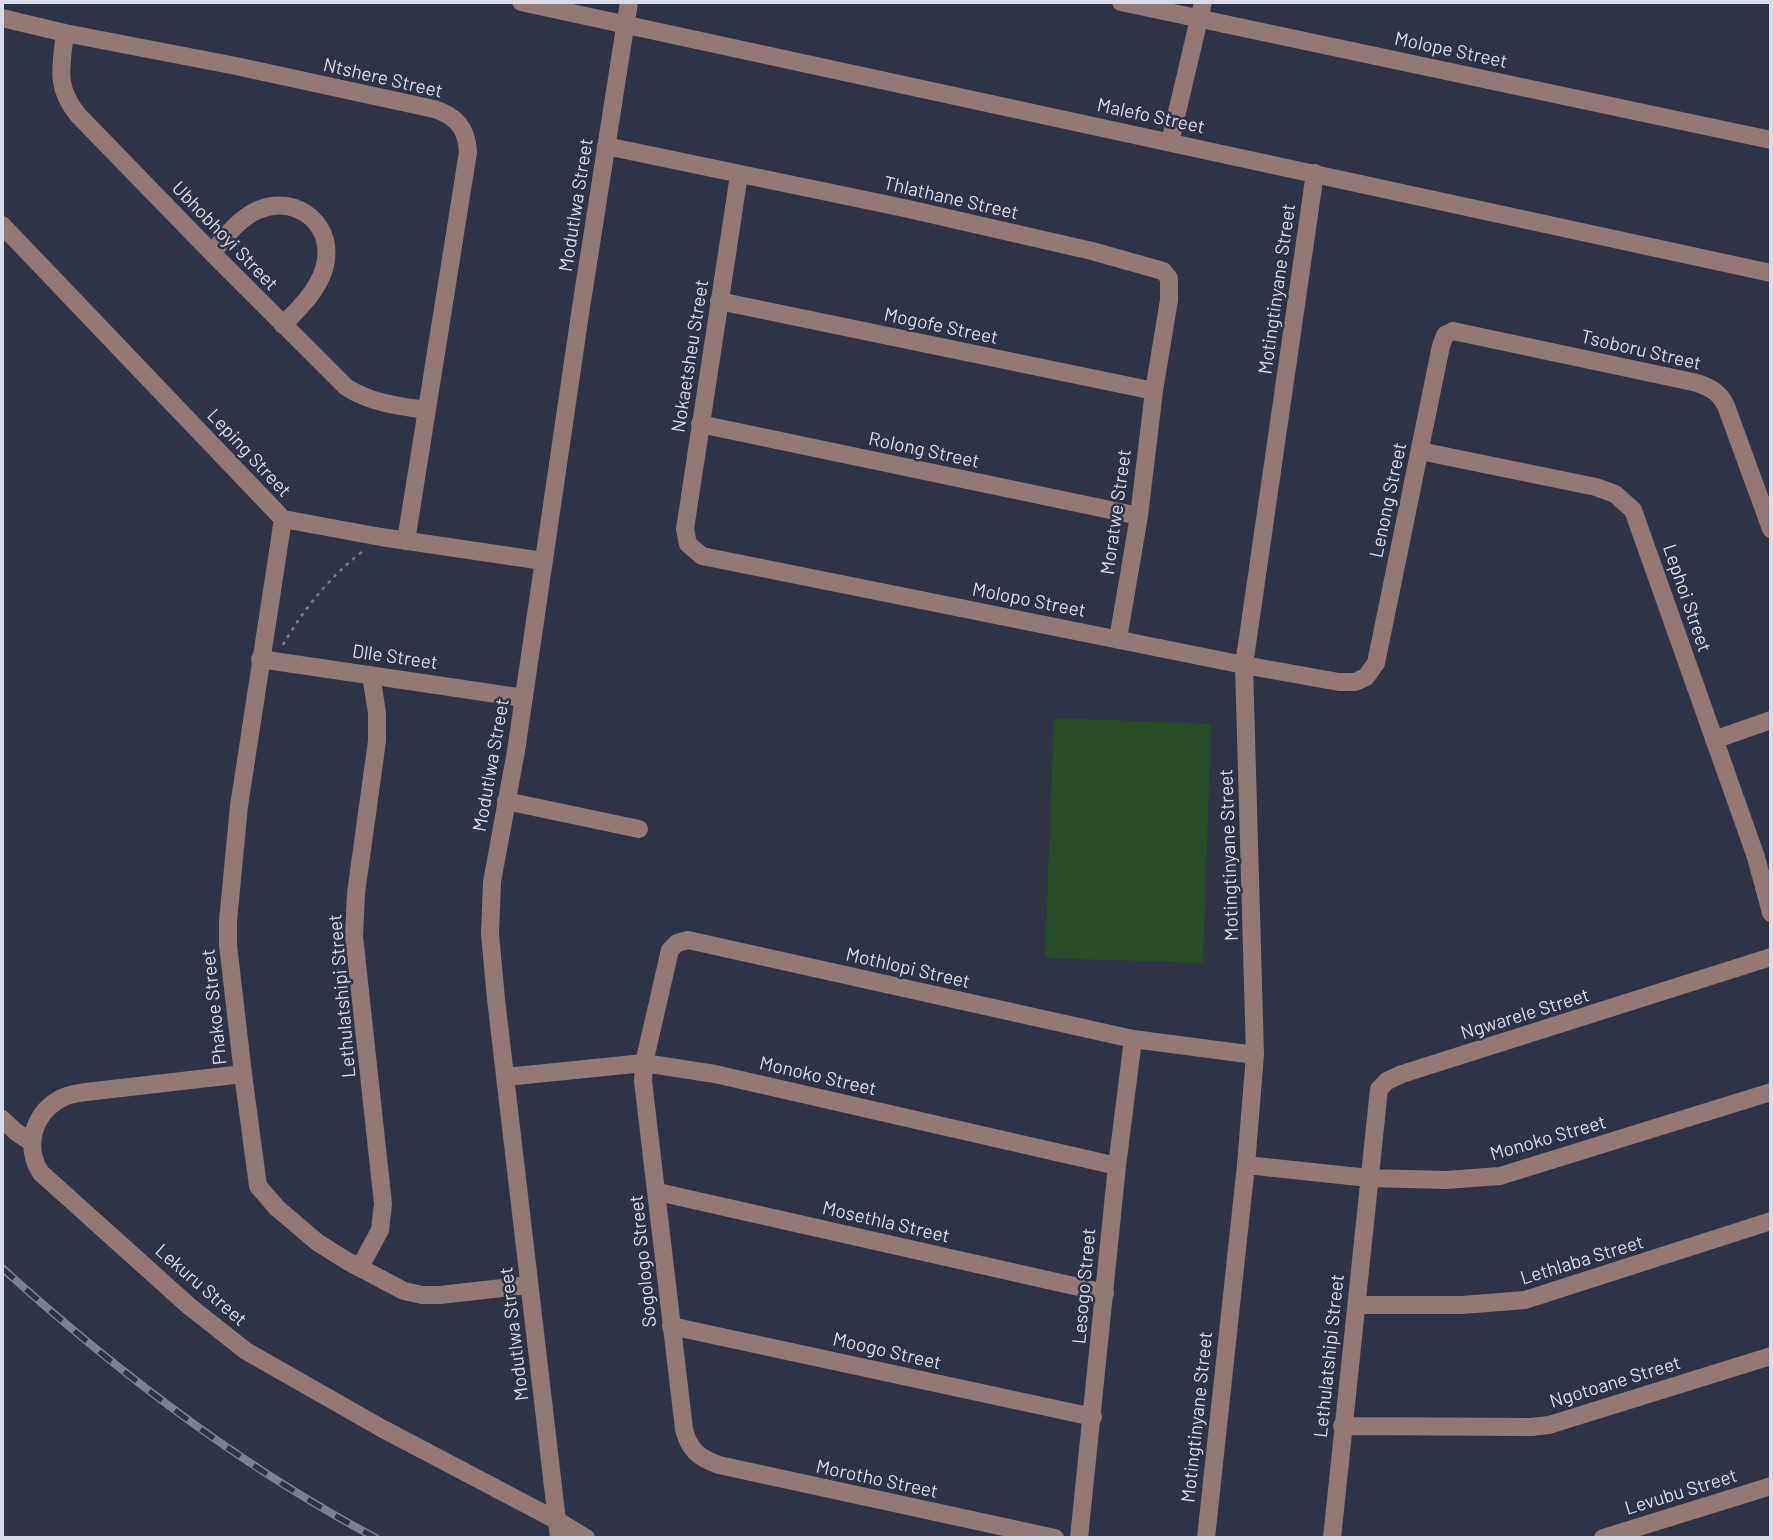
<!DOCTYPE html>
<style>
body{margin:0}
#map{position:relative;width:1773px;height:1540px;overflow:hidden;background:#2f3346;font-family:Barlow,sans-serif}
canvas{display:block}
.frame{position:absolute;inset:0;border:4px solid #d9dce8;pointer-events:none}
</style>
<div id="map">
<canvas width="1773" height="1540"></canvas>
<div class="frame"></div>
</div>
<script>
const g = document.querySelector('canvas').getContext('2d');
g.lineJoin = 'round';
function paint(path, color) {
  g.fillStyle = color;
  g.fill(path, 'evenodd');
}
function trace(path, color, width, dash) {
  g.strokeStyle = color;
  g.lineWidth = width;
  g.lineCap = dash ? 'butt' : 'round';
  g.setLineDash(dash || []);
  g.stroke(path);
}
function drawText(font, color, halo, rows, align = 'center') {
  g.font = font + ' Barlow,sans-serif';
  g.lineWidth = 5;
  g.setLineDash([]);
  g.textBaseline = 'middle';
  g.strokeStyle = halo;
  g.fillStyle = color;
  for (const [text, x, y, turn = 0] of rows) {
    g.save();
    g.translate(x, y);
    g.rotate((+turn || 0) * Math.PI / 180);
    g.textAlign = isNaN(turn) ? turn : align;
    if (halo) g.strokeText(text, 0, 0);
    g.fillText(text, 0, 0);
    g.restore();
  }
}
const green = new Path2D(`
 M 1054,718 L 1211,724 L 1203,963 L 1045,958 Z`);
const path = new Path2D(`
 M 283,645 C 304,608 330,577 364,550`);
const minor = new Path2D(`
 M 521,2 L 1771,273
 M 1121,2 L 1771,140
 M 2,18 L 65,33 L 236,66 L 434,109 C 456,116 467,128 468,152 L 406,541
 M 65,33 C 61,67 55,87 78,115 L 212,253 L 346,387 C 371,403 398,406 426,410
 M 1170,142 L 1203,2
 M 606,146 L 904,208 L 1092,251 L 1163,271 L 1169,278 L 1169,300 L 1154,391 L 1139,516 L 1118,639
 M 739,175 L 685,529 L 688,544 L 702,556 L 1244,665 L 1339,682 L 1355,682 L 1366,677 L 1376,663 L 1441,346 L 1445,335 L 1453,331 L 1693,382 C 1708,386 1719,391 1726,406 L 1771,529
 M 2,225 L 283,519 L 381,537 L 543,561
 M 212,253 C 225,237 238,219 258,210 C 298,193 337,227 324,269 C 317,292 299,308 283,325
 M 719,301 L 1154,391
 M 700,424 L 1139,516
 M 1420,451 L 1596,487 L 1615,494 L 1633,510 L 1756,857 L 1771,913
 M 283,519 L 239,806 L 228,921 L 228,945 L 243,1074 L 258,1186 L 277,1208 L 317,1242 L 347,1261 L 404,1291 L 422,1295 L 440,1295 L 529,1285
 M 260,659 L 524,698
 M 1714,740 L 1771,720
 M 506,801 L 639,829
 M 243,1074 L 86,1092 C 79,1093 71,1094 64,1097 C 34,1111 23,1146 41,1173 L 189,1306 L 246,1351 L 383,1429 L 558,1521 L 586,1538
 M 506,1077 L 644,1063 L 715,1074 L 1117,1166
 M 2,1119 L 16,1132 L 31,1142
 M 1246,1165 L 1369,1178 L 1446,1180 L 1500,1176 L 1771,1092
 M 658,1192 L 1105,1293
 M 360,1267 L 380,1230 L 383,1204 L 354,936 L 356,893 L 377,741 L 377,713 L 371,675
 M 1357,1305 L 1462,1305 L 1525,1300 L 1771,1221
 M 671,1326 L 1093,1417
 M 1342,1426 L 1531,1427 L 1549,1425 L 1771,1356
 M 559,1538 L 496,999 L 490,934 L 492,882 L 516,751 L 580,314 L 629,2
 M 1055,1538 L 719,1465 C 699,1458 689,1450 684,1429 L 643,1081 L 644,1063 L 670,950 L 677,943 L 688,940 L 1133,1039 L 1255,1055
 M 1079,1538 L 1117,1166 L 1133,1039
 M 1206,1538 L 1246,1165 L 1255,1055 L 1244,665 L 1315,173
 M 1332,1538 L 1379,1089 L 1387,1081 L 1402,1074 L 1771,957
 M 1603,1538 L 1771,1486`);
const rail = new Path2D(`
 M 2,1268 C 116,1371 240,1466 376,1538`);
const streetNames = [
 ["Molope Street",1451,50,12],
 ["Ntshere Street",383,78,13],
 ["Malefo Street",1151,116,12],
 ["Thlathane Street",951,198,13],
 ["Modutlwa Street",576,205,-81],
 ["Ubhobhoyi Street",225,236,46],
 ["Motingtinyane Street",1277,289,-82],
 ["Mogofe Street",941,326,12],
 ["Tsoboru Street",1641,350,13],
 ["Nokaetsheu Street",690,356,-81],
 ["Rolong Street",924,450,12],
 ["Leping Street",249,453,47],
 ["Lenong Street",1388,500,-78],
 ["Moratwe Street",1116,512,-82],
 ["Lephoi Street",1687,598,71],
 ["Molopo Street",1029,600,11],
 ["Dlle Street",395,657,8],
 ["Modutlwa Street",491,765,-80],
 ["Motingtinyane Street",1229,855,-92],
 ["Mothlopi Street",908,968,13],
 ["Lethulatshipi Street",342,996,-95],
 ["Phakoe Street",214,1007,-96],
 ["Ngwarele Street",1525,1014,-17],
 ["Monoko Street",818,1076,13],
 ["Monoko Street",1548,1138,-16],
 ["Mosethla Street",886,1222,13],
 ["Lethlaba Street",1582,1260,-17],
 ["Sogologo Street",643,1261,-96],
 ["Lekuru Street",201,1285,41],
 ["Lesogo Street",1084,1286,-85],
 ["Modutlwa Street",514,1334,-97],
 ["Moogo Street",887,1351,13],
 ["Lethulatshipi Street",1329,1356,-84],
 ["Ngotoane Street",1615,1382,-17],
 ["Motingtinyane Street",1197,1417,-84],
 ["Morotho Street",877,1479,12],
 ["Levubu Street",1681,1492,-17]
];
paint(green, '#284b25');
trace(path, '#767a8a', 2.5, [3.5, 5]);
trace(minor, '#937876', 18);
trace(rail, '#7c8090', 8);
trace(rail, '#2f3346', 5, [16]);
drawText('19px', '#d9dce8', '#2f3346', streetNames);
</script>
